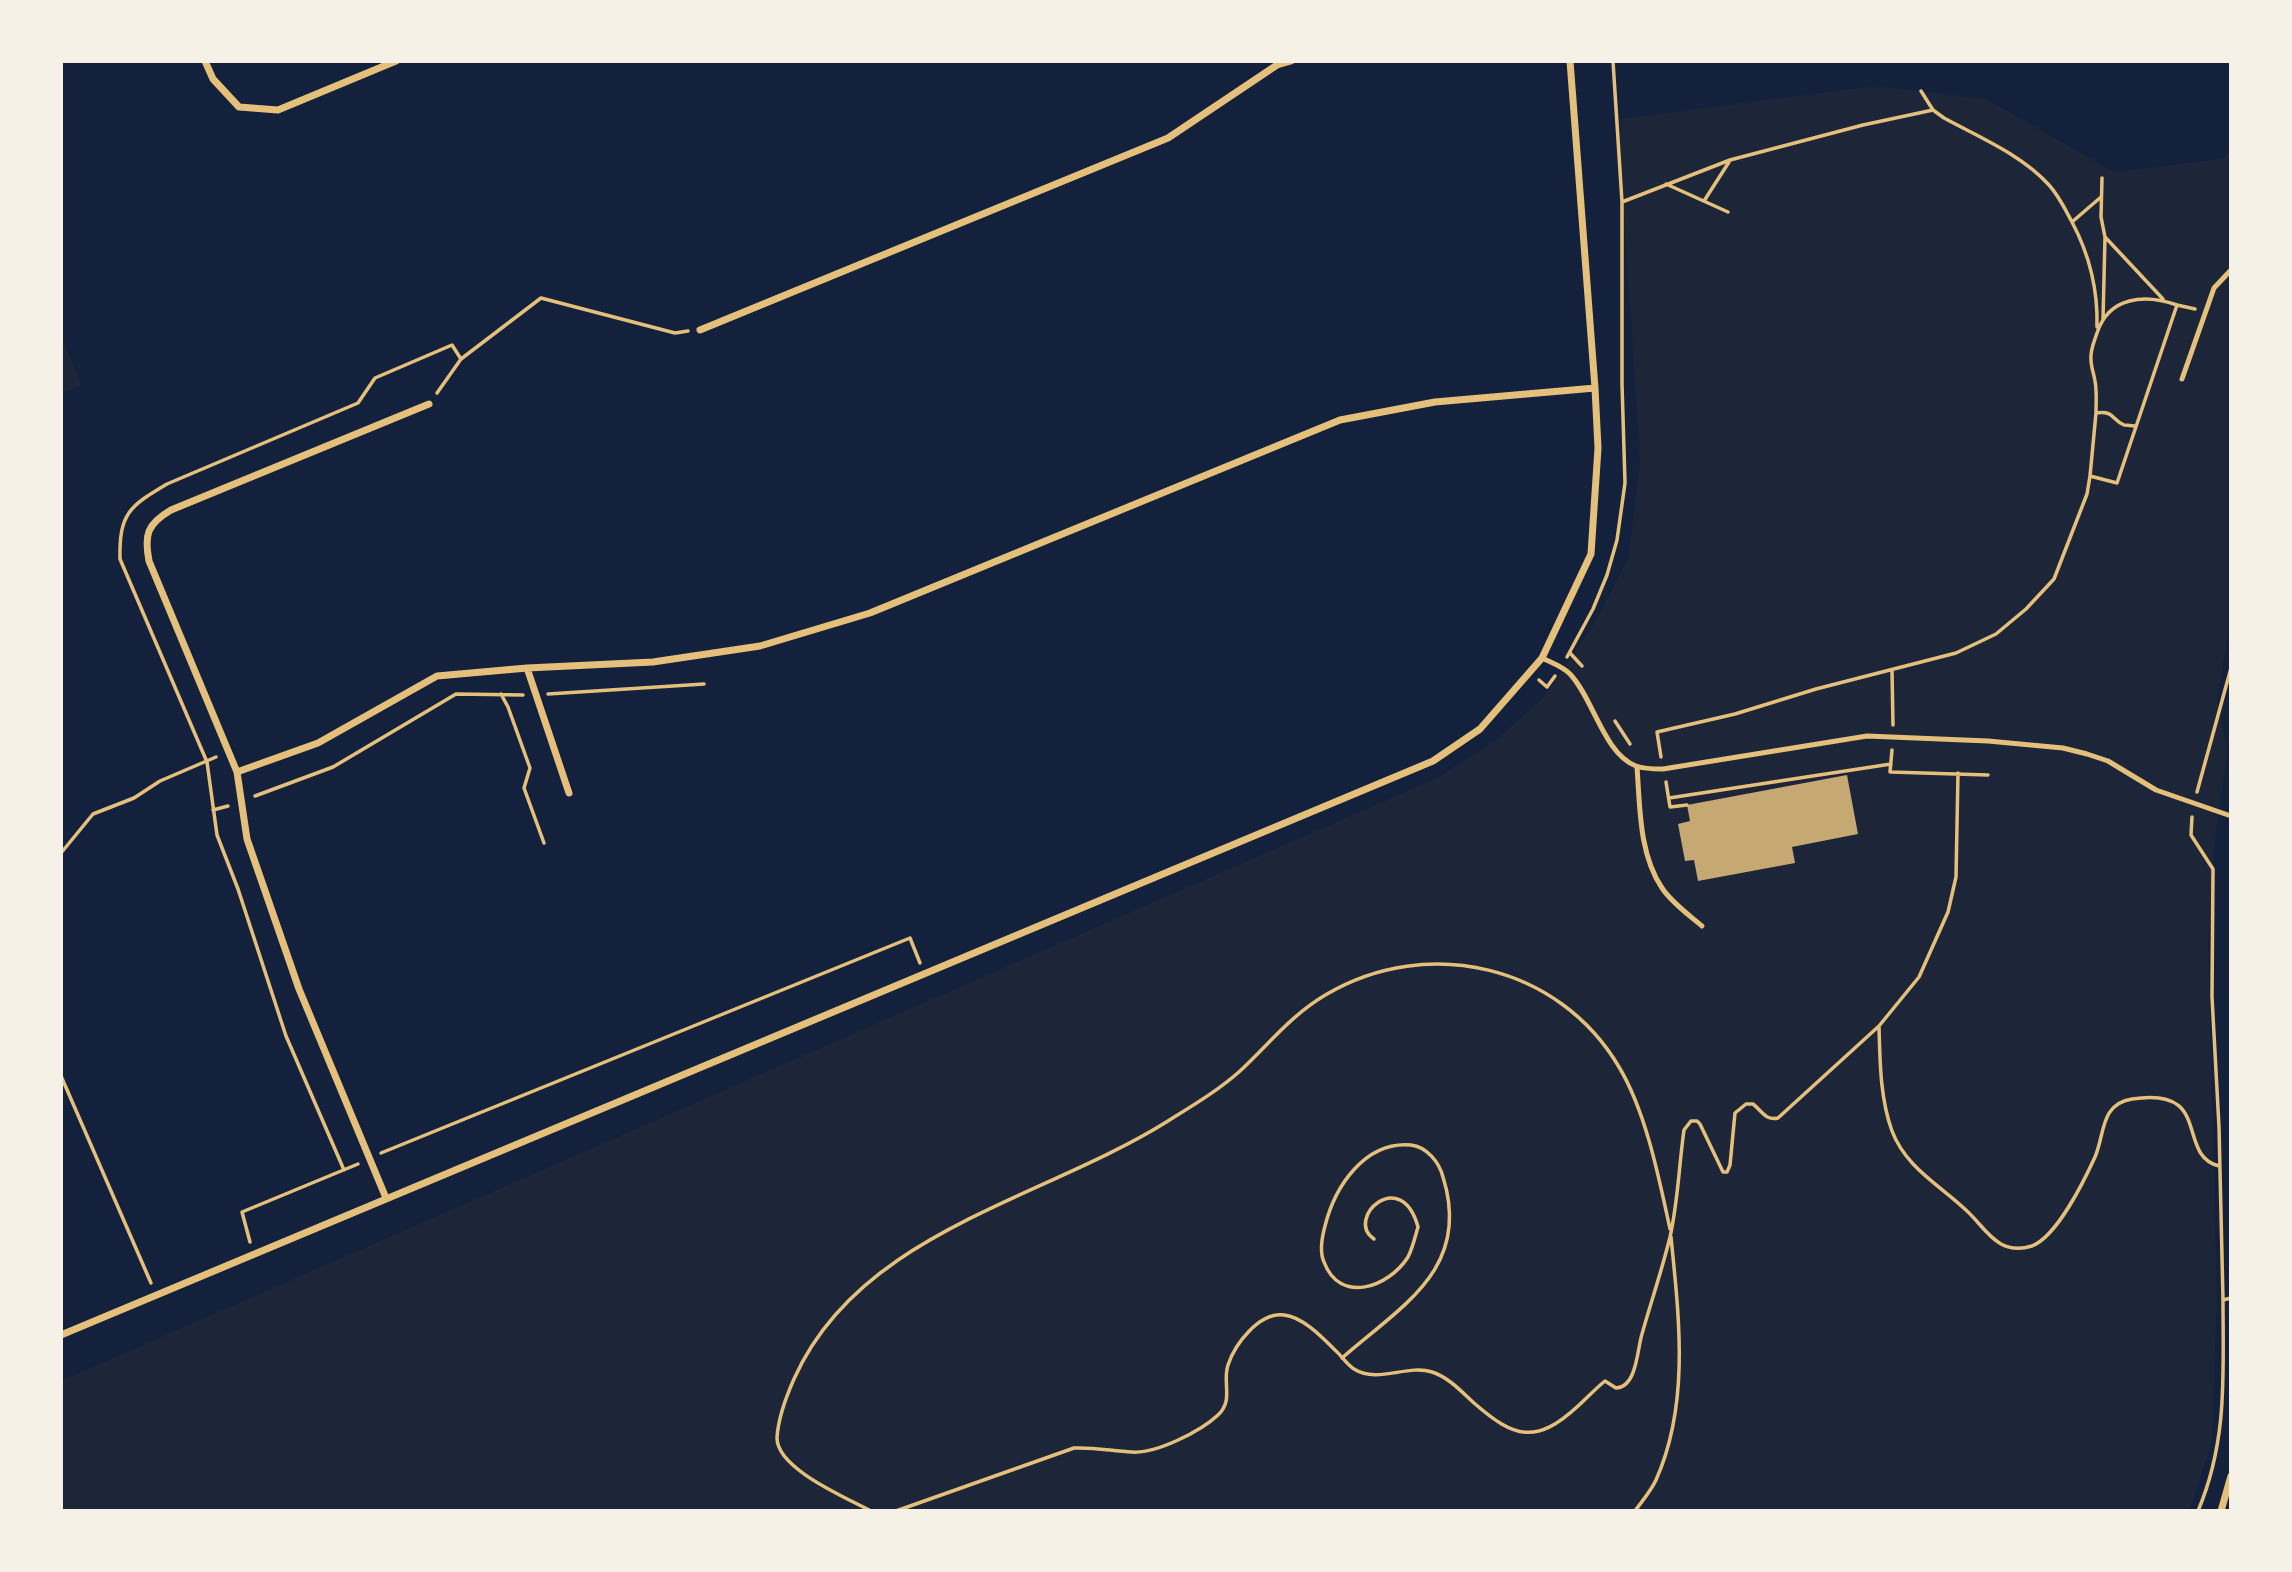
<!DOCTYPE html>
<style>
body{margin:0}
#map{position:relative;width:2292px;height:1572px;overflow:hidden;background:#14213d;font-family:"Noto Sans",sans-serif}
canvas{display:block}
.frame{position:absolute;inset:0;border:63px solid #f6f1e7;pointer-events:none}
</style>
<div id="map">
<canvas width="2292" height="1572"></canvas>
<div class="frame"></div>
</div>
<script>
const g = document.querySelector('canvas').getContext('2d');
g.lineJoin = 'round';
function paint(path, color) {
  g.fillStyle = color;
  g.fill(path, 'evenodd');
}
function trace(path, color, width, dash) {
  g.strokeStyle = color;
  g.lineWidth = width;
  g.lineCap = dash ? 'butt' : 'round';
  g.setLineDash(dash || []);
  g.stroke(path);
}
const green = new Path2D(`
 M 1875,86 L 1986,99 L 2114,172 L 2222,159 L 2231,151 L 2231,619 L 2217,698 L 2227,751 L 2214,849 L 2208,947 L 2217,1290 L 2212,1441 L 2189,1511 L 61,1511 L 61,1381 L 1437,778 L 1495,741 L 1544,697 L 1595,622 L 1629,557 L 1640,459 L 1618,119 Z
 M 61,336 L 82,385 L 61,394 Z`);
const building = new Path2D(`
 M 1847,775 L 1858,834 L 1792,847 L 1795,863 L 1698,881 L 1694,860 L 1685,861 L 1678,824 L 1690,821 L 1687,805 Z`);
const path = new Path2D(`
 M 1921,91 L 1933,110 L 1944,118 C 1979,137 2022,155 2049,185 C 2059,196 2065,209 2072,222
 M 2102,178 L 2101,217 L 2105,237 L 2163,299
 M 1666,184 L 1728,212
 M 1704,201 L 1729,162
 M 1622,202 L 1730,160 L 1863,125 L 1933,110
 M 2103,319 L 2105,237
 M 2097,327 C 2098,291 2089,254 2072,222 L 2101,197
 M 437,393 L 461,359 L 541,298 L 675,333 L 688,331
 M 2096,413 C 2096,402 2097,391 2095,381 C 2094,374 2091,367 2091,360 C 2090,350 2094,342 2097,333 C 2109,296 2145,294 2177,305
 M 2136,426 C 2134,426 2126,425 2124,425 C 2112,420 2114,410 2096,413 L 2090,476 L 2117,483 L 2177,305 L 2195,309
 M 1570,653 L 1582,666
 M 1567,657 L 1593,609 L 1607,575 L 1617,540 L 1625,483 L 1622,384 L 1622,202 L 1613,61
 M 1892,671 L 1893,725
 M 1539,680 L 1547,687 L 1555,676
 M 501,694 L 508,707 L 530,768 L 524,788 L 544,843
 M 548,694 L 704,684
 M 1615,721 L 1630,744
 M 1892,750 L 1890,772 L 1988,775
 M 1661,757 L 1657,732 L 1735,714 L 1816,689 L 1956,653 L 1996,634 L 2026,609 L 2054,579 L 2087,494 L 2090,476
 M 1666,782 L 1670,807 L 1687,805
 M 2197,792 L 2231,668
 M 255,796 L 333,767 L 456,694 L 523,695
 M 1669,798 L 1891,764
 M 213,810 L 228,806
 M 2192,817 L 2191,835 L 2213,869 L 2212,997 L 2219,1127 L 2223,1300 L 2231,1298
 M 61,853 L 93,814 L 134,798 L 160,781 L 216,757
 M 1879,1026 C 1880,1061 1880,1098 1892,1131 C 1906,1168 1940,1185 1967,1211 C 1979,1222 1987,1236 2001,1244 C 2010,1249 2022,1249 2032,1246 C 2057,1236 2084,1181 2095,1157 C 2105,1134 2100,1104 2132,1099 C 2214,1086 2175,1155 2219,1166
 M 61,1076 L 151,1283
 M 381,1153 L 910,938 L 920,963
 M 344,1170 L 286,1036 L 238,889 L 217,835 L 207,762 L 120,559 C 119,513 130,506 167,484 L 358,403 L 375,378 L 452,345 L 461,359
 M 250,1242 L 242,1212 L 358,1164
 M 1342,1358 C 1401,1306 1472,1269 1443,1177 C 1439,1162 1427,1147 1411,1145 C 1365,1141 1335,1186 1325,1226 C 1322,1237 1319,1251 1324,1262 C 1340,1305 1389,1287 1408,1257 C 1413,1247 1415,1237 1418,1227 C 1401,1165 1344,1219 1374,1239
 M 871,1511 C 847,1498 777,1469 777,1438 C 778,1419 786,1397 794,1379 C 859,1232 1042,1200 1168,1121 C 1192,1106 1219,1090 1240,1071 C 1270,1043 1291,1015 1327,994 C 1428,935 1559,965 1619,1067 C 1646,1112 1659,1178 1670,1229
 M 896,1511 L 1074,1448 C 1094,1447 1112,1451 1132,1452 C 1156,1454 1201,1431 1218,1415 C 1234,1400 1222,1383 1228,1365 C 1235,1344 1259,1312 1284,1315 C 1303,1317 1322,1337 1335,1350 C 1342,1356 1346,1364 1354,1369 C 1378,1384 1407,1364 1432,1372 C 1448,1377 1461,1391 1474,1403 C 1514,1438 1536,1445 1578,1406 C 1587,1398 1595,1389 1605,1381 L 1616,1388 C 1637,1387 1637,1350 1642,1334 C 1651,1302 1662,1270 1670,1237 C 1678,1202 1679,1165 1684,1130 L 1691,1121 L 1697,1121 L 1700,1124 L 1723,1172 L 1727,1172 L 1730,1165 L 1735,1113 L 1746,1104 L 1753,1104 C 1762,1111 1766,1121 1778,1118 L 1879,1026 L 1919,977 L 1948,912 L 1956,877 L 1958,773
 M 1635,1511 C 1642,1501 1651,1491 1656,1480 C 1690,1404 1679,1317 1671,1237
 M 2198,1511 C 2228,1440 2223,1374 2223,1300`);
const service = new Path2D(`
 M 2182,379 L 2214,288 L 2231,270
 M 1542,658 C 1552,663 1562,666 1570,674 C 1593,698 1604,754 1636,766 C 1644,769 1655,769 1663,769 L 1867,736 L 1988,741 L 2063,748 L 2087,754 L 2108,761 L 2156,790 L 2231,816
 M 1637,767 C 1640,807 1639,854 1662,888 C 1672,903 1689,915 1702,926`);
const minor = new Path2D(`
 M 205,61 L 213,79 L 239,107 L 278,110 L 396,61
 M 700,330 L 1168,138 L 1277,65 L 1291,61
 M 527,668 L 569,793
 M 237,772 L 318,743 L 437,676 L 527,668 L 653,662 L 760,646 L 870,613 L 1340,420 L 1435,402 L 1595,388
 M 386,1198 L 299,989 L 247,839 L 237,772 L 149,561 C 144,535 147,524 171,510 L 429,404
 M 61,1335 L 1433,761 L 1480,729 L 1542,658 L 1591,554 L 1598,448 L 1595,388 L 1570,61
 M 2221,1511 L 2231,1476`);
paint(green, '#1d2539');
paint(building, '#c6a872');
trace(path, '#e5c07b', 3.5);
trace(service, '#e5c07b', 5);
trace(minor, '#e5c07b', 7);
</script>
